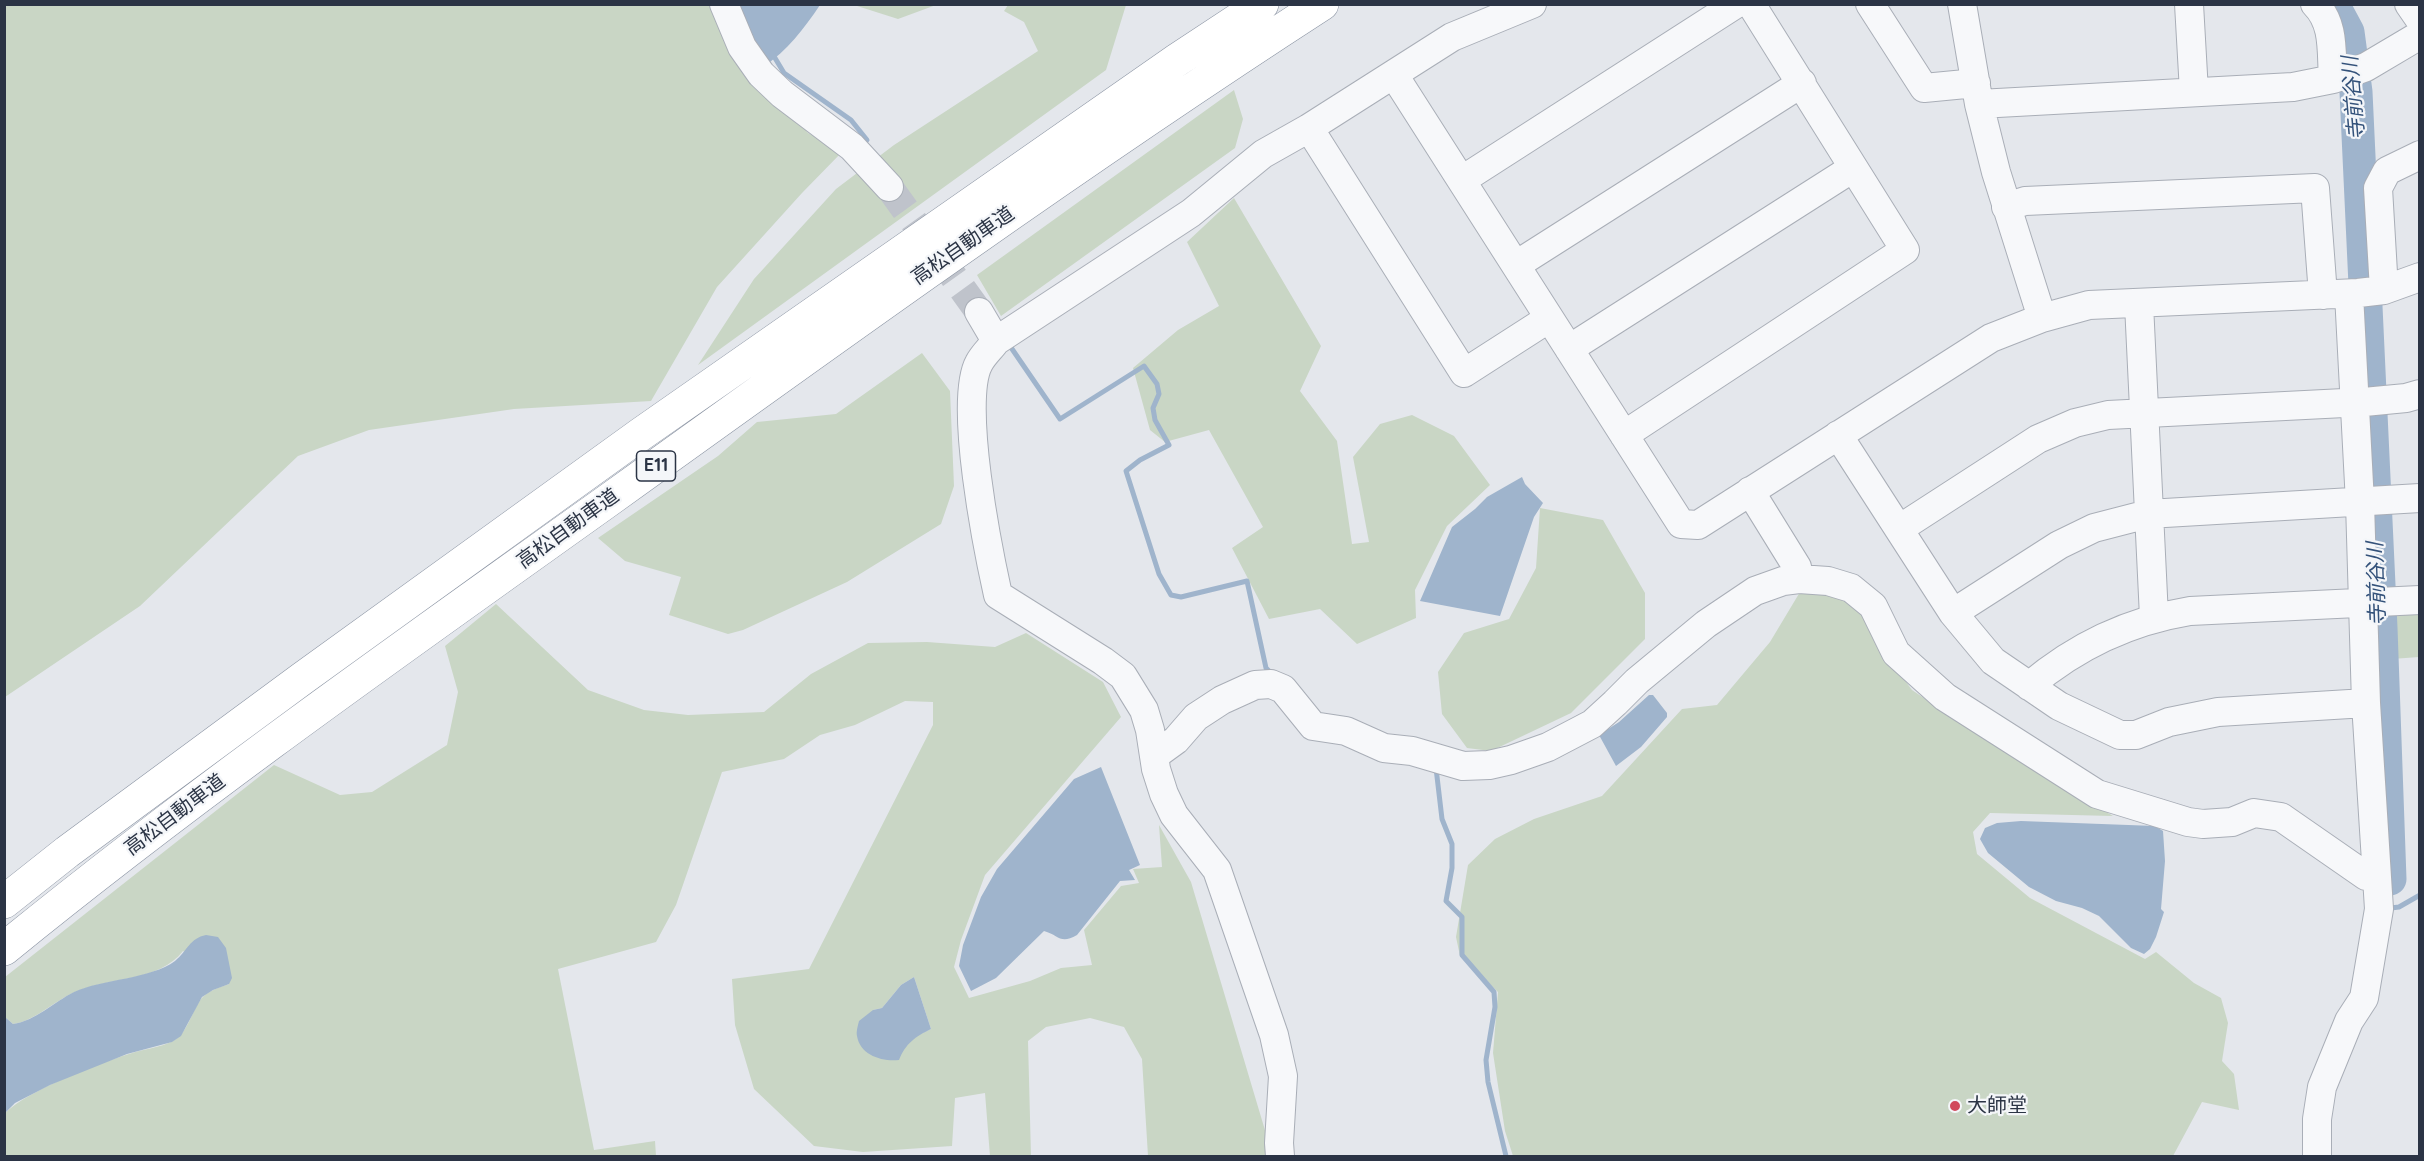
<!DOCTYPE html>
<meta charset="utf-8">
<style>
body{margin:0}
#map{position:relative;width:2424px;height:1161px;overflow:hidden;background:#e4e7ec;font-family:Quicksand,sans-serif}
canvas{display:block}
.frame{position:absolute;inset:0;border:6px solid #2b3445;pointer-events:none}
</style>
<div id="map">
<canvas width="2424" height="1161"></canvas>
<div class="frame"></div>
</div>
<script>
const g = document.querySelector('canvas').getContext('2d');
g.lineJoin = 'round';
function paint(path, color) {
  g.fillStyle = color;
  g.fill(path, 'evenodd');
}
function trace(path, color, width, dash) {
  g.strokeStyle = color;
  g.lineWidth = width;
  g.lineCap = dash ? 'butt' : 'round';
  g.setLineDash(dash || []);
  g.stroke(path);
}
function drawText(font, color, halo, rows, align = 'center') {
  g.font = font + ' Quicksand,"Noto Sans JP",sans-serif';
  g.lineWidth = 4.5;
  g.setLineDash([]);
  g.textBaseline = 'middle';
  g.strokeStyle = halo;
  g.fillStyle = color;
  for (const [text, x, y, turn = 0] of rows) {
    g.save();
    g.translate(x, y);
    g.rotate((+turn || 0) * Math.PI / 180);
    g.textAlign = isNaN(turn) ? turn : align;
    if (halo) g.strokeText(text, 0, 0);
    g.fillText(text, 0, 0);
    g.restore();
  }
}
const green = new Path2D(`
 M 5,5 L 719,5 L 740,52 L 808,133 L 843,151 L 802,193 L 717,287 L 651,401 L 514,409 L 369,430 L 298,456 L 140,606 L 5,697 Z
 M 854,5 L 936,5 L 898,19 Z
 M 1008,5 L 1126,5 L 1106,70 L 698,365 L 754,279 L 836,189 L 894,145 L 1038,51 L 1024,22 L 1004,11 Z
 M 1234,90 L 1243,119 L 1235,148 L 1001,316 L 977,275 Z
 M 1234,198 L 1321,346 L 1300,391 L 1337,441 L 1352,544 L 1369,542 L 1353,457 L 1380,424 L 1412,415 L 1454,436 L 1490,485 L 1447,526 L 1415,590 L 1416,618 L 1357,644 L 1320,609 L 1269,619 L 1232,548 L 1263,527 L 1209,430 L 1165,442 L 1150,430 L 1133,368 L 1178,330 L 1219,306 L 1187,242 Z
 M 922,353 L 950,391 L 954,486 L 941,524 L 847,582 L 743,630 L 728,634 L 669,615 L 681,577 L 625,561 L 598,538 L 718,456 L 757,422 L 836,414 Z
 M 1540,508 L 1603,520 L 1645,593 L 1645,639 L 1571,713 L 1491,751 L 1467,748 L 1442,714 L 1438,672 L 1464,633 L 1509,619 L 1536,568 Z
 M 1800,592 L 1835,594 L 1863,609 L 1880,647 L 1912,690 L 1989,742 L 2113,816 L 1990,813 L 1973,832 L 1977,854 L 2030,898 L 2145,959 L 2156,952 L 2194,983 L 2221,998 L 2228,1023 L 2222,1061 L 2234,1074 L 2239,1110 L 2202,1102 L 2173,1156 L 1513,1156 L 1505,1131 L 1493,1053 L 1498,992 L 1460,956 L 1456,937 L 1468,865 L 1495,839 L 1534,819 L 1602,796 L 1682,709 L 1717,705 L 1770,642 Z
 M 496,604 L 588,690 L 644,710 L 688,715 L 764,712 L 811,674 L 868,643 L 927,642 L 995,647 L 1026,633 L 1103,682 L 1121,717 L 985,875 L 961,940 L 954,967 L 969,998 L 1030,981 L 1061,968 L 1092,965 L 1084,930 L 1121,886 L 1139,883 L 1133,869 L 1162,867 L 1159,825 L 1191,882 L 1267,1137 L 1270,1156 L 1148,1156 L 1142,1059 L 1124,1027 L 1090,1018 L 1046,1027 L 1028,1041 L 1031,1156 L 990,1156 L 985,1093 L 955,1098 L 952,1146 L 863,1152 L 814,1146 L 754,1089 L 735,1025 L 732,979 L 809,969 L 933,725 L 933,702 L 905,701 L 855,725 L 820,735 L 784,759 L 722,772 L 676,905 L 656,942 L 558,969 L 594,1150 L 655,1141 L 656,1156 L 5,1156 L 5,1113 C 29,1090 96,1064 129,1054 C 143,1049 160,1048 173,1041 C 188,1033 191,1012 201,999 C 207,991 220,987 229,984 L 183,951 C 159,982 109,977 75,992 C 54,1001 35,1021 13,1024 L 5,1017 L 5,977 L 274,765 L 340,795 L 372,792 L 447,745 L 458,692 L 445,646 ZM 914,977 L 931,1029 L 914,1037 L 904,1048 L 873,1010 L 882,1008 L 901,985 Z
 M 2419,607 L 2419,657 L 2392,659 L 2390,609 Z`);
const water = new Path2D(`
 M 728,5 L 820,5 C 803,30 788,50 763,67 Z
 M 1522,477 L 1525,484 L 1543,503 L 1534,517 L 1500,616 L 1420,601 L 1452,527 L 1475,509 L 1487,497 Z
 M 1649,695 L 1653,695 L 1667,713 L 1667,717 L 1641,747 L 1616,766 L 1599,735 L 1619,722 Z
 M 1101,767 L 1140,865 L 1129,870 L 1135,880 L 1120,881 L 1077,935 C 1060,945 1059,935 1044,931 L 996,978 L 971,991 L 959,966 L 963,945 L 981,897 L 997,869 L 1074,779 Z
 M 2021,821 L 2155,826 L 2163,831 L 2165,861 L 2161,909 L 2164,912 L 2156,937 L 2150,949 L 2144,954 L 2131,948 L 2099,916 L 2082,908 L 2056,901 L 2029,887 L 1988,853 L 1980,839 L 1985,828 L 1997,823 Z
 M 206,935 L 218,937 L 226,948 L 232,978 L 229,984 L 213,990 L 202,997 L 181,1036 L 172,1042 L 127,1054 L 50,1085 L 15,1103 L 5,1113 L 5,1017 L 13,1024 C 35,1021 54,1002 74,992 C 102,979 151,979 175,961 C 187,951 190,938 206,935 Z
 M 914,977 L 931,1029 C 915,1037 906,1043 899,1060 C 882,1062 860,1055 857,1036 C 856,1032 858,1025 859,1021 L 873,1010 L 882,1008 L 901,985 Z`);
const stream = new Path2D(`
 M 772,53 L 784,73 L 851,120 L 867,140
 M 1010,346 L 1060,419 L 1144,366 L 1157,384 L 1159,394 L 1153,408 L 1155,420 L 1169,445 L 1140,460 L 1126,471 L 1159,574 L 1171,595 L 1181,597 L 1247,581 L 1266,668 L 1272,674
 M 1436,768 L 1442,819 L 1452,844 L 1452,868 L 1446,901 L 1462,917 L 1462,955 L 1494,992 L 1495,1007 L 1486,1060 L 1488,1082 L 1506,1156
 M 2391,908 L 2399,907 L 2420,895`);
const river = new Path2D(`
 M 2333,4 L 2348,32 L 2356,92 L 2381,628 L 2390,879`);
const minorTunnel = new Path2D(`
 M 889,187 L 979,312`);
const minor = new Path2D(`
 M 724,4 L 742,47 L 761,74 L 782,94 L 852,147 L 889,187
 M 1532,4 L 1452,37 L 1309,128 L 1464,373 L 1548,319
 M 1870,4 L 1924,88 L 1976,83
 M 1962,4 L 1979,104 L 1996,172 L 2042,318
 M 2189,4 L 2194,92
 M 2315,4 C 2335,24 2331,52 2333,79
 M 2409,4 L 2420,20
 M 1394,75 L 1681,524 L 1698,525 L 1991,338 L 2042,318 L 2089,305 L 2358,293 L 2384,290 L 2420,277
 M 1979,104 L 2293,87 L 2333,79 L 2366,67 L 2420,35
 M 1462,180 L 1736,4
 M 2006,207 L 2025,201 L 2315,188 L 2323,295
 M 1516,265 L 1802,83
 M 2384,290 L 2378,188 L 2387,171 L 2420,155
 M 2139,304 L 2154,617
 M 979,312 L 996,341
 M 1569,349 L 1853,168
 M 1624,435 L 1905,250 L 1751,4
 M 1838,435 L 1953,613 L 1993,661 L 2059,706 L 2120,735 L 2136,735 L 2169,722 L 2218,712 L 2366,703
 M 1750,491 L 1797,567 L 1799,579
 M 1899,529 L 2038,439 L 2075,423 L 2108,415 L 2364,402 L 2406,398 L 2420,394
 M 1953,613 L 2059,545 L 2094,528 L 2148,514 L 2420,498
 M 2029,686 C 2076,646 2129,621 2190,611 L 2420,600
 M 1154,756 L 1176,740 L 1196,717 L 1222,700 L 1255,685 L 1271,684 L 1283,689 L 1313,726 L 1346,731 L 1384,748 L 1412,751 L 1463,766 L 1489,765 L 1511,760 L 1548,747 L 1592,724 L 1615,703 L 1637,681 L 1706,624 L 1755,591 L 1783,581 L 1799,579 L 1828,581 L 1851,588 L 1873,606 L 1896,653 L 1945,697 L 2097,794 L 2188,822 L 2203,824 L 2232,822 L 2254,813 L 2281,817 L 2366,876 L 2376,877
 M 1280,1156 L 1279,1143 L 1283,1076 L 1274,1035 L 1217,870 L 1174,815 L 1164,794 L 1156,769 L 1150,730 L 1144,710 L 1123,676 L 1103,661 L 998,595 C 988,550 958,401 979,363 C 983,355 991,348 996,341 L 1191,213 L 1263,154 L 1309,128
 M 2317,1156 L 2317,1119 L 2322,1087 L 2349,1021 L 2364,998 L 2379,909 L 2366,703 L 2360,503 L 2349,294`);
const highway = new Path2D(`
 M 4,902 L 67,852 L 303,678 L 641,434 L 1177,60 L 1262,4
 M 4,949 C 198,791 403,647 606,502 C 842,332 1078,162 1322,4`);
const markers = [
 [1955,1106,6,"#d1495b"]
];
const shields = [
 [656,466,39]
];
const shieldNames = [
 ["E11",656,466]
];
const streetNames = [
 ["高松自動車道",963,246,-35],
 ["高松自動車道",568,529,-36],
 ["高松自動車道",175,815,-37]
];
const poiNames = [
 ["大師堂",1967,1106]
];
const waterNames = [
 ["寺前谷川",2354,98,-95],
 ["寺前谷川",2377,584,-92]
];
paint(green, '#c9d6c5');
paint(water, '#9fb4cc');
trace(stream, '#9fb4cc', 5);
trace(river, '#9fb4cc', 33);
trace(minorTunnel, '#bfc3cb', 28, [28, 14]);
trace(minor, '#a9aeb7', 30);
trace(highway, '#8b94a3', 34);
trace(minor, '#f7f8fa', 28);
trace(highway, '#fff', 33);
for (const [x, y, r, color] of markers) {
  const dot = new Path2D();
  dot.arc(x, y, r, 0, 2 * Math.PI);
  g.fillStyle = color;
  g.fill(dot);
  trace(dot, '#f4f6f9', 2);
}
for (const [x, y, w] of shields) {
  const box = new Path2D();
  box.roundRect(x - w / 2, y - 15, w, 30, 4.5);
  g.fillStyle = '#f4f6f9';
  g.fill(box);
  trace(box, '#2b3445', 1.5);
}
drawText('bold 18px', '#2b3445', null, shieldNames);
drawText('20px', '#2b3445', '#f4f6f9', streetNames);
drawText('20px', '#2b3445', '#f4f6f9', poiNames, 'left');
drawText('italic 21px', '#34527a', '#f4f6f9', waterNames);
</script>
